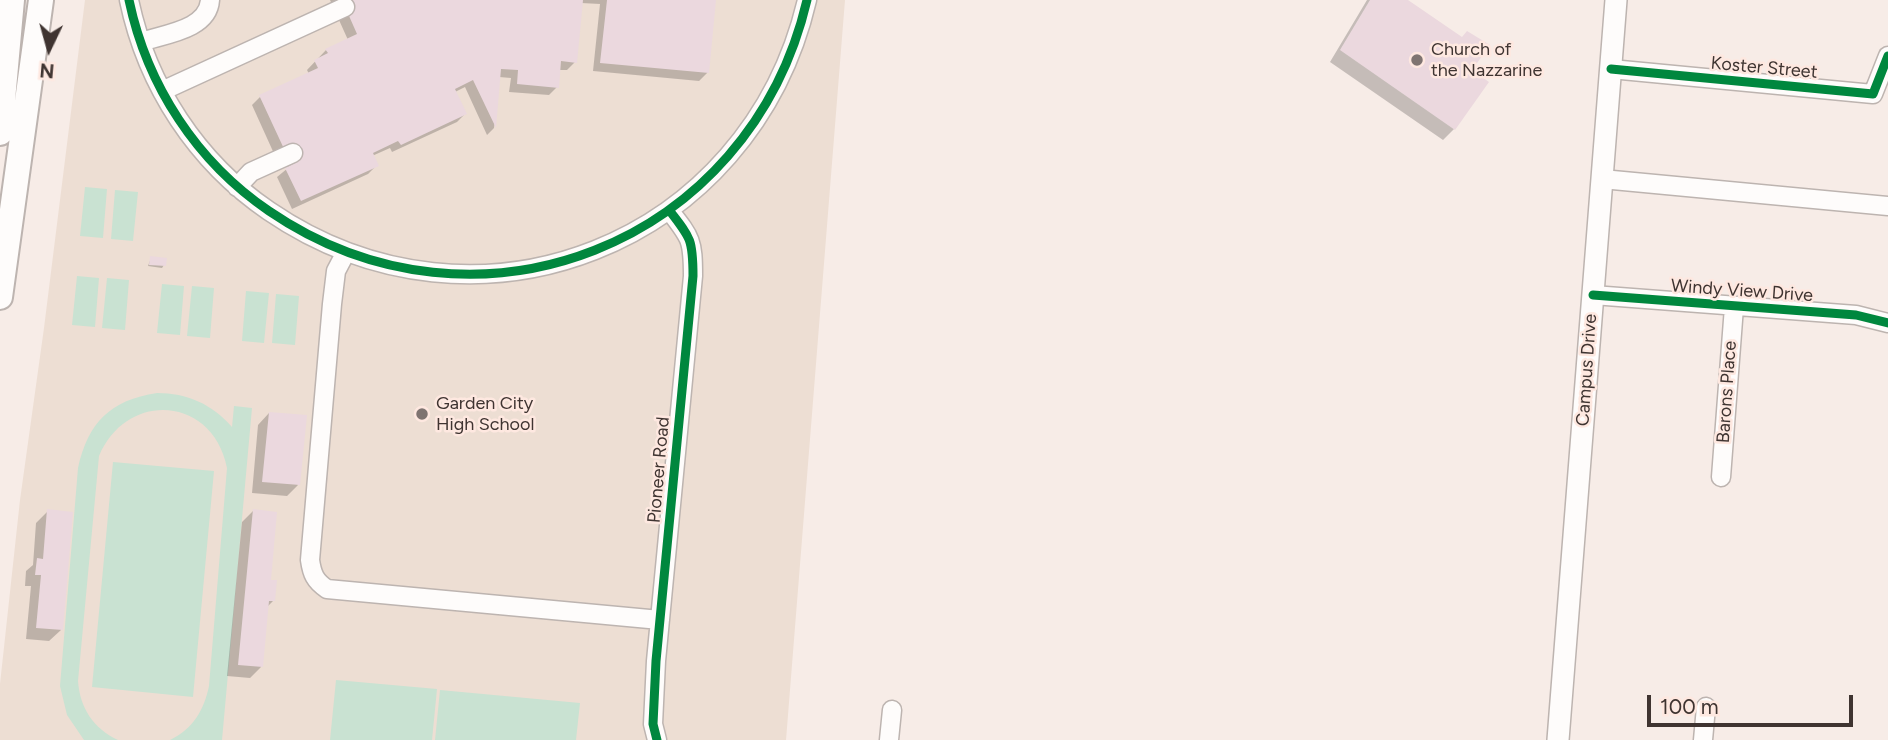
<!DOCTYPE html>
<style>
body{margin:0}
#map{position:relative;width:1888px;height:740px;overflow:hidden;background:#f7ece7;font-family:Figtree,sans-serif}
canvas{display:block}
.north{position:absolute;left:14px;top:14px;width:70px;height:70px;-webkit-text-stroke:5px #fee8e0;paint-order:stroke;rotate:185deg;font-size:19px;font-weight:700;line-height:28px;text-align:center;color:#3f3431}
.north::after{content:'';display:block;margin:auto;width:24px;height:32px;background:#3f3431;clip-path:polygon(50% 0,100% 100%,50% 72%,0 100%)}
.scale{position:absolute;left:1647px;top:695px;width:206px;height:32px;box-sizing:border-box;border:4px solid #3f3431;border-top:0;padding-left:9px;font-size:21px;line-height:24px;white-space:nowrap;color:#3f3431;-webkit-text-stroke:5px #fee8e0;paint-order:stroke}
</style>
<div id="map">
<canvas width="1888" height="740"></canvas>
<div class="north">N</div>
<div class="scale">100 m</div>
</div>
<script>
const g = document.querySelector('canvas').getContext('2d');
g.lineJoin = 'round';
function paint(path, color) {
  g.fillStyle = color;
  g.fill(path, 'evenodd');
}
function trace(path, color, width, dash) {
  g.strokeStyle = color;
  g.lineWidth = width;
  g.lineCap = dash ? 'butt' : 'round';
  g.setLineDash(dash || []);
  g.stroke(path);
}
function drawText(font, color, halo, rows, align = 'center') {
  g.font = font + ' Figtree,sans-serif';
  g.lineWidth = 5;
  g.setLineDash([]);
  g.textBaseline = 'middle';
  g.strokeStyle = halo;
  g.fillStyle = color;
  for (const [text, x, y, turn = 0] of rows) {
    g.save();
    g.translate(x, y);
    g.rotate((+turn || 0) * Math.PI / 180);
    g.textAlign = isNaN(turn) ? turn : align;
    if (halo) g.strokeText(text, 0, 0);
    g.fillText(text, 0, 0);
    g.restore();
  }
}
const education = new Path2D(`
 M 85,0 L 845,0 L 786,740 L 0,740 L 0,684 L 20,500 L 44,328 Z`);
const green = new Path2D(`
 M 85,187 L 107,189 L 103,238 L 80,236 Z
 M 115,190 L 138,192 L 133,241 L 111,239 Z
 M 77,276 L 99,278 L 95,327 L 72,325 Z
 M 107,278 L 129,280 L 125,330 L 102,328 Z
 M 162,284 L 184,286 L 180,335 L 157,333 Z
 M 192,286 L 214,288 L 210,338 L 187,336 Z
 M 246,291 L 269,293 L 264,343 L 242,341 Z
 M 276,294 L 299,296 L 295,345 L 272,343 Z
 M 157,393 C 187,393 212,404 232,427 L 234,406 L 252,408 L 222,740 L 170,740 C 193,729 204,710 209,686 L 227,468 C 213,396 127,390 99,456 L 78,681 C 80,708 93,728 118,740 L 84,740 L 67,715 L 60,686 L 78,468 C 88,423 110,400 157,393 Z
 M 113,462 L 214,471 L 193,697 L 92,687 Z
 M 336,680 L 437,689 L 432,740 L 330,740 Z
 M 440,690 L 580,703 L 576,740 L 435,740 Z`);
const shadow = new Path2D(`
 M 330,0 L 714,0 L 708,72 L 699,81 L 593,71 L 600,4 L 581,3 L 575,62 L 567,70 L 559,70 L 557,87 L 549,95 L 509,92 L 511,78 L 499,77 L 494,128 L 487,135 L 465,87 L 455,92 L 465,114 L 457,122 L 392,152 L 390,148 L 372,156 L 377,165 L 368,174 L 292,209 L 277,177 L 288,168 L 282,156 L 276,158 L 252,105 L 260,97 L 309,74 L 307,70 L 326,50 L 348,40 Z
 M 1367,0 L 1405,0 L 1469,70 L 1454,129 L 1443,140 L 1330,62 Z
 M 151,258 L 164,265 L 162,268 L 148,266 Z
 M 269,413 L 298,485 L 287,496 L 252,493 L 258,425 Z
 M 48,511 L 61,630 L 49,641 L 26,639 L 31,586 L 25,586 L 26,571 L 33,565 L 36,523 Z
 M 253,511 L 273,601 L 267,607 L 261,667 L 250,678 L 227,676 L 242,522 Z`);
const building = new Path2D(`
 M 342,0 L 583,0 L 577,63 L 561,61 L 559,88 L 517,84 L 518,70 L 501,69 L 496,128 L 473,80 L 455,89 L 467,114 L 401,145 L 398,141 L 373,153 L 379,166 L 301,201 L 285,168 L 297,162 L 291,148 L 285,151 L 259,95 L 318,68 L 314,60 L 328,53 L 325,49 L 357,34 Z
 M 607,0 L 716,0 L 709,73 L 600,63 Z
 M 1370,0 L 1408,0 L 1462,37 L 1467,31 L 1490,45 L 1472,70 L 1489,82 L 1455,130 L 1340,50 Z
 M 150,256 L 167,258 L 166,266 L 149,265 Z
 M 269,412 L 307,415 L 300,485 L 262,482 Z
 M 47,509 L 73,512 L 63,630 L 36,628 L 41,575 L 35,575 L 37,558 L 43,559 Z
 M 253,509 L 277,512 L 271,580 L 277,580 L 275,601 L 269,601 L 263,667 L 238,665 Z`);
const minor = new Path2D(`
 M 129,0 C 147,86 197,162 269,211 C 477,353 750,244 807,0
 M 141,42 C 164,34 208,30 210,0
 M 1611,69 L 1873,94 L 1888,56
 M 162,91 L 345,7
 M 1602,179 L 1888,206
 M 237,187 L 251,172 L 293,153
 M 346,252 L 336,271 L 332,304 L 310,560 C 312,574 315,581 327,589 L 660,620
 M 1593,295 L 1856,315 L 1888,323
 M 1721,477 L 1734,307
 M 657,740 L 653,724 L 656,661 L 693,276 C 693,240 691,238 669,210
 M 889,740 L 892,710
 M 1703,740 L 1706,707`);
const major = new Path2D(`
 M 1558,740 L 1616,0`);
const highway = new Path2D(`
 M 0,133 L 12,0
 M 0,297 L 41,0`);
const cycleway = new Path2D(`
 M 129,0 C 147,86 197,162 269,211 C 477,353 750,244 807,0
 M 1611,69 L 1873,94 L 1888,56
 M 1593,295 L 1856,315 L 1888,323
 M 657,740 L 653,724 L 656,661 L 693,276 C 693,240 691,238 669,210`);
const markers = [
 [1417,60,7,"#7f7471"],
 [422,414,7,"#7f7471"]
];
const poiNames = [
 ["Church of",1431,50],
 ["the Nazzarine",1431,71],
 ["Garden City",436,404],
 ["High School",436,425]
];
const streetNames = [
 ["Koster Street",1764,68,5],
 ["Windy View Drive",1742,291,4],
 ["Campus Drive",1587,370,-86],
 ["Barons Place",1727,392,-86],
 ["Pioneer Road",659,470,-85]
];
paint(education, '#edded3');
paint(green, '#c9e2d2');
paint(shadow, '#0003');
paint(building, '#ebd8de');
trace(minor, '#bdb4b0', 21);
trace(major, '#bdb4b0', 24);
trace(highway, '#bdb4b0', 28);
trace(minor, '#fefcfb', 18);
trace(major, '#fefcfb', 21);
trace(highway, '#fefcfb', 24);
trace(cycleway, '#00873e', 9);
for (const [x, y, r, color] of markers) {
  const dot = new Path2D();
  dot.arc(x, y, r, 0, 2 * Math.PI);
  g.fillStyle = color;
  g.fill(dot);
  trace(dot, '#fee8e0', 2.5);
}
drawText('18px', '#3f3431', '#fee8e0', poiNames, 'left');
drawText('18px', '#3f3431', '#fee8e0', streetNames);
</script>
